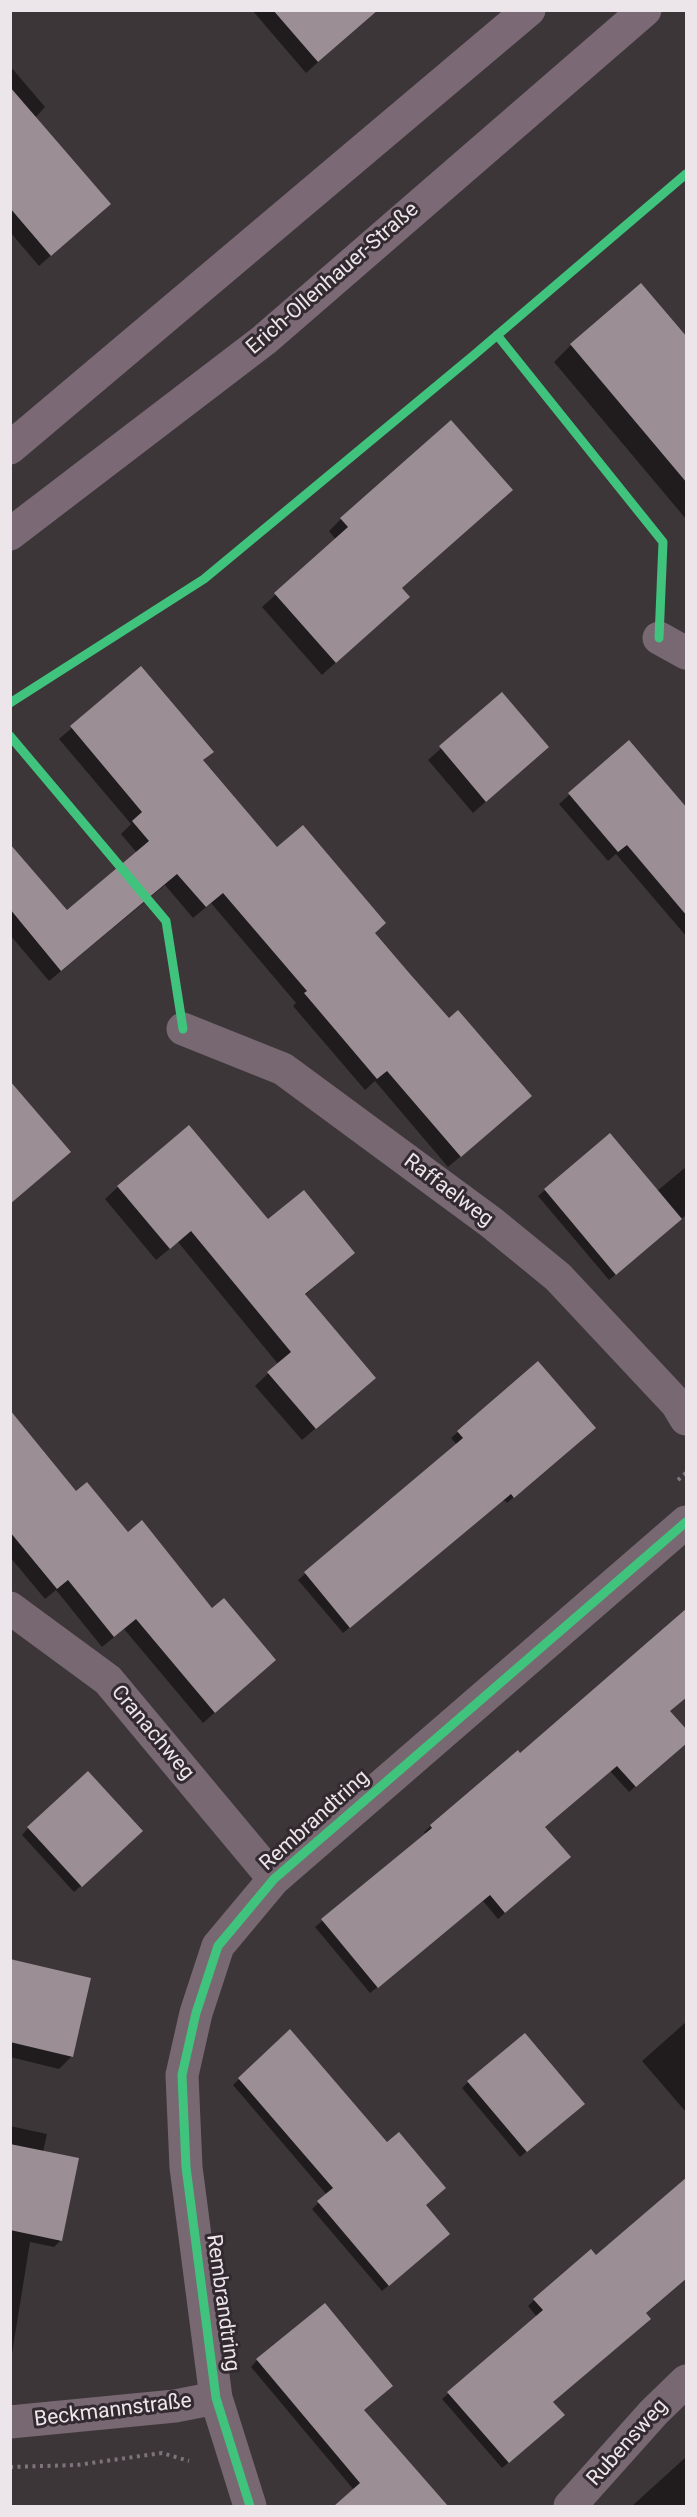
<!DOCTYPE html>
<meta charset="utf-8">
<style>
body{margin:0}
#map{position:relative;width:697px;height:2517px;overflow:hidden;background:#3c3639;font-family:Roboto,sans-serif}
canvas{display:block}
.frame{position:absolute;inset:0;border:12px solid #ece6ea;pointer-events:none}
</style>
<div id="map">
<canvas width="697" height="2517"></canvas>
<div class="frame"></div>
</div>
<script>
const g = document.querySelector('canvas').getContext('2d');
g.lineJoin = 'round';
function paint(path, color) {
  g.fillStyle = color;
  g.fill(path, 'evenodd');
}
function trace(path, color, width, dash) {
  g.strokeStyle = color;
  g.lineWidth = width;
  g.lineCap = dash ? 'butt' : 'round';
  g.setLineDash(dash || []);
  g.stroke(path);
}
function drawText(font, color, halo, rows, align = 'center') {
  g.font = font + ' Roboto,sans-serif';
  g.lineWidth = 6;
  g.setLineDash([]);
  g.textBaseline = 'middle';
  g.strokeStyle = halo;
  g.fillStyle = color;
  for (const [text, x, y, turn = 0] of rows) {
    g.save();
    g.translate(x, y);
    g.rotate((+turn || 0) * Math.PI / 180);
    g.textAlign = isNaN(turn) ? turn : align;
    if (halo) g.strokeText(text, 0, 0);
    g.fillText(text, 0, 0);
    g.restore();
  }
}
const shadow = new Path2D(`
 M 252,10 L 376,10 L 306,73 Z
 M 10,66 L 45,107 L 35,118 L 109,204 L 39,266 L 10,232 Z
 M 686,340 L 686,519 L 554,362 L 571,345 Z
 M 499,502 L 401,589 L 408,597 L 322,675 L 262,607 L 336,540 L 329,531 L 341,519 Z
 M 141,668 L 212,752 L 202,761 L 276,849 L 374,933 L 519,1107 L 448,1167 L 375,1081 L 365,1090 L 293,1006 L 296,1003 L 211,903 L 193,918 L 165,885 L 49,981 L 10,935 L 10,846 L 67,912 L 137,853 L 121,834 L 131,824 L 59,739 Z
 M 502,694 L 547,747 L 473,813 L 428,760 Z
 M 629,742 L 686,810 L 686,936 L 616,854 L 608,861 L 559,804 Z
 M 610,1135 L 657,1191 L 686,1167 L 686,1215 L 609,1280 L 538,1196 Z
 M 118,1187 L 268,1221 L 353,1253 L 304,1296 L 374,1378 L 302,1440 L 255,1386 L 278,1364 L 178,1242 L 156,1260 L 105,1199 Z
 M 538,1363 L 588,1434 L 507,1503 L 503,1499 L 343,1633 L 298,1580 L 457,1445 L 451,1438 Z
 M 10,1442 L 127,1534 L 212,1610 L 274,1660 L 203,1723 L 124,1629 L 102,1647 L 56,1590 L 45,1599 L 10,1557 Z
 M 686,1742 L 629,1792 L 610,1771 L 543,1827 L 563,1863 L 498,1919 L 483,1901 L 370,1993 L 315,1927 L 426,1835 L 424,1832 L 431,1826 L 520,1755 Z
 M 28,1828 L 135,1838 L 74,1892 L 22,1835 Z
 M 10,1961 L 72,2056 L 59,2069 L 10,2057 Z
 M 686,2022 L 686,2112 L 642,2061 Z
 M 290,2031 L 424,2206 L 442,2240 L 382,2291 L 312,2209 L 327,2195 L 233,2085 Z
 M 468,2082 L 576,2110 L 520,2157 L 462,2088 Z
 M 10,2126 L 47,2134 L 43,2152 L 60,2241 L 54,2247 L 30,2242 L 10,2366 Z
 M 534,2300 L 644,2313 L 552,2403 L 556,2422 L 502,2468 L 442,2399 L 537,2317 L 528,2306 Z
 M 257,2360 L 362,2411 L 446,2506 L 336,2506 L 354,2490 L 251,2367 Z
 M 686,2457 L 686,2506 L 632,2506 Z`);
const building = new Path2D(`
 M 273,10 L 378,10 L 318,62 Z
 M 10,87 L 111,204 L 51,256 L 10,208 Z
 M 641,283 L 687,337 L 687,483 L 570,344 Z
 M 451,420 L 513,490 L 402,588 L 410,597 L 336,663 L 274,593 L 348,527 L 340,518 Z
 M 141,666 L 214,752 L 203,760 L 277,847 L 303,825 L 386,923 L 375,933 L 410,974 L 449,1018 L 458,1010 L 532,1096 L 461,1157 L 387,1071 L 377,1079 L 304,993 L 307,991 L 223,893 L 206,907 L 177,874 L 61,971 L 10,909 L 10,844 L 67,910 L 149,841 L 132,821 L 142,812 L 70,726 Z
 M 502,692 L 549,747 L 486,802 L 439,746 Z
 M 629,740 L 687,808 L 687,916 L 627,845 L 618,852 L 568,793 Z
 M 10,1081 L 71,1152 L 10,1204 Z
 M 189,1125 L 268,1219 L 304,1190 L 355,1253 L 305,1294 L 376,1378 L 316,1429 L 267,1372 L 291,1352 L 191,1231 L 170,1249 L 117,1186 Z
 M 610,1133 L 682,1219 L 616,1275 L 544,1189 Z
 M 538,1361 L 596,1428 L 514,1498 L 511,1494 L 350,1628 L 304,1572 L 463,1438 L 457,1431 Z
 M 10,1410 L 76,1491 L 87,1482 L 128,1532 L 142,1520 L 212,1608 L 224,1598 L 276,1660 L 215,1713 L 136,1619 L 114,1637 L 68,1580 L 57,1589 L 10,1532 Z
 M 687,1608 L 687,1697 L 670,1711 L 687,1730 L 687,1743 L 636,1787 L 617,1766 L 545,1827 L 571,1857 L 505,1913 L 490,1895 L 378,1988 L 321,1919 L 432,1828 L 430,1825 L 518,1750 L 520,1753 Z
 M 88,1771 L 143,1831 L 82,1887 L 27,1827 Z
 M 10,1959 L 91,1978 L 73,2057 L 10,2042 Z
 M 290,2029 L 387,2142 L 399,2132 L 446,2188 L 426,2205 L 450,2234 L 389,2286 L 317,2201 L 333,2188 L 238,2078 Z
 M 525,2033 L 585,2104 L 527,2152 L 467,2081 Z
 M 10,2144 L 79,2158 L 62,2241 L 10,2230 Z
 M 687,2177 L 687,2278 L 646,2313 L 651,2319 L 553,2402 L 565,2415 L 509,2463 L 447,2392 L 543,2310 L 533,2299 L 591,2249 L 596,2255 Z
 M 325,2303 L 393,2386 L 364,2410 L 448,2506 L 334,2506 L 360,2483 L 256,2359 Z`);
const path = new Path2D(`
 M 678,1480 L 686,1473
 M 10,2467 L 77,2465 L 162,2453 L 189,2461`);
const street = new Path2D(`
 M 659,638 L 686,653
 M 183,1029 L 283,1069 L 492,1223 L 558,1277 L 677,1404 L 686,1419
 M 10,1608 L 108,1680 L 274,1879
 M 10,2422 L 175,2406 L 216,2398
 M 250,2506 L 216,2398 L 186,2167 L 182,2075 L 196,2013 L 218,1946 L 274,1879 L 686,1522
 M 570,2506 L 654,2412 L 686,2381`);
const secondary = new Path2D(`
 M 10,448 L 529,10
 M 10,534 L 264,340 L 645,10`);
const cycleway = new Path2D(`
 M 497,335 L 663,542 L 659,638
 M 10,703 L 204,579 L 474,355 L 686,174
 M 10,736 L 166,921 L 183,1029
 M 250,2506 L 216,2398 L 186,2167 L 182,2075 L 196,2013 L 218,1946 L 274,1879 L 686,1522`);
const streetNames = [
 ["Erich-Ollenhauer-Straße",333,279,-41],
 ["Raffaelweg",448,1191,37],
 ["Cranachweg",152,1733,50],
 ["Rembrandtring",315,1821,-42],
 ["Rembrandtring",222,2303,82],
 ["Beckmannstraße",113,2411,-7],
 ["Rubensweg",628,2443,-48]
];
paint(shadow, '#0007');
paint(building, '#9b8e95');
trace(path, '#7e737a', 4, [3, 4.5]);
trace(street, '#786872', 33);
trace(secondary, '#7b6975', 33);
trace(cycleway, '#40c37c', 9);
drawText('21px', '#ece6ea', '#332a30', streetNames);
</script>
